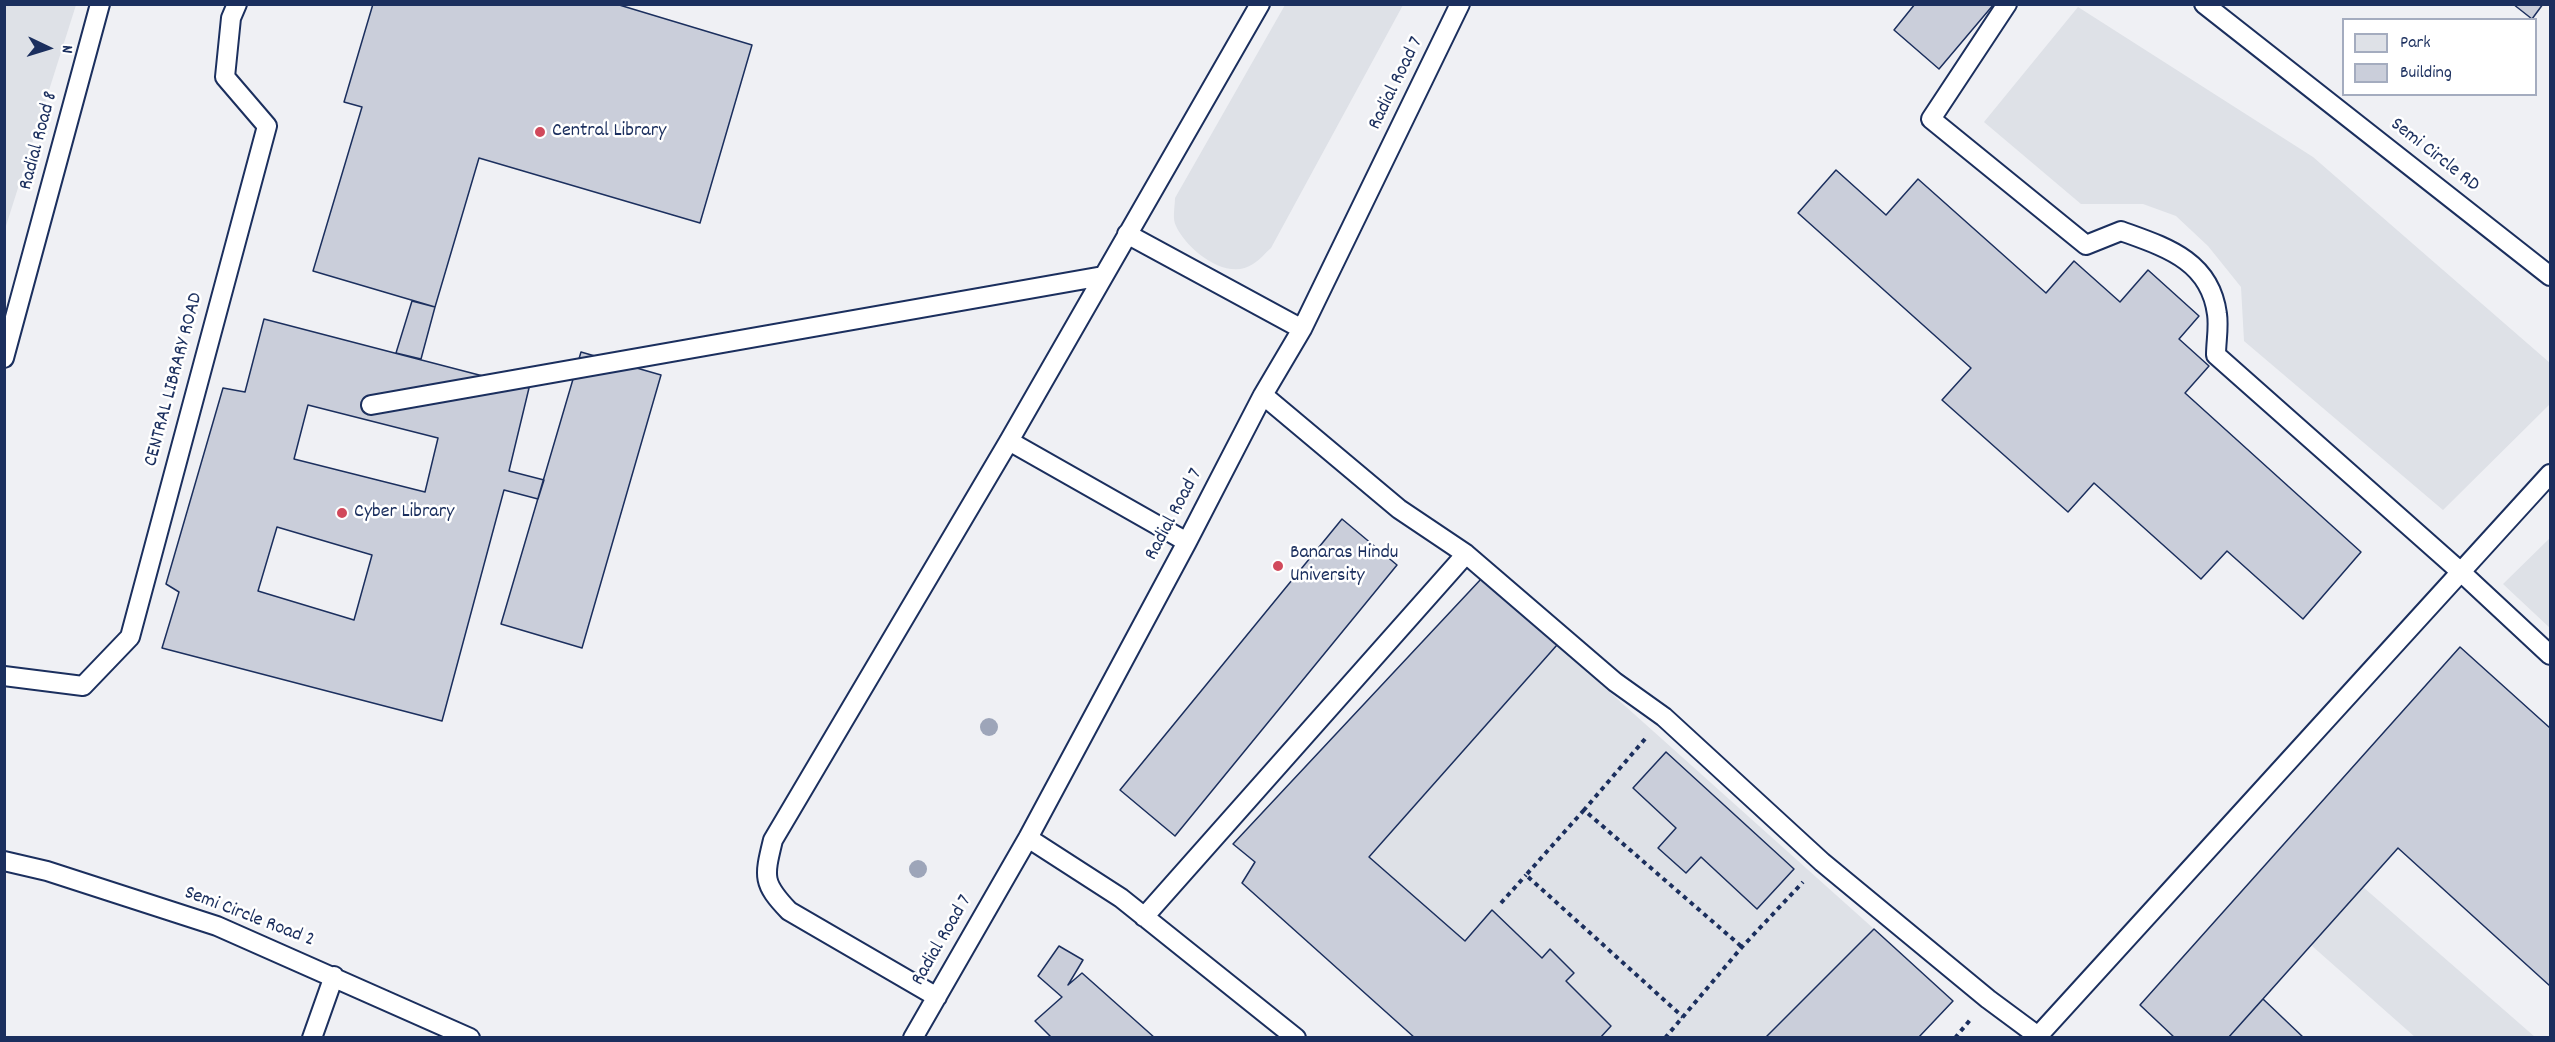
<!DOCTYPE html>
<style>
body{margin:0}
#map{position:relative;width:2555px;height:1042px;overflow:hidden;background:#fff;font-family:Dekko,sans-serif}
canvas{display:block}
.frame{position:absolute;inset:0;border:6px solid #1b2f5e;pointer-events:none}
.legend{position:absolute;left:2342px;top:18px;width:195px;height:78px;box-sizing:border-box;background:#fff;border:2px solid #a4acbf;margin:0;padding:8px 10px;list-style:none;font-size:18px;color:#1b2f5e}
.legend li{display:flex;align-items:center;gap:12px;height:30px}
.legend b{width:30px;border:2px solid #a4acbf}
.north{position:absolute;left:18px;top:18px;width:60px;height:60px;-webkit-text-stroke:4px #fff;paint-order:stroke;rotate:94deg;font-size:16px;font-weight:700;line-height:24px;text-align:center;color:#1b2f5e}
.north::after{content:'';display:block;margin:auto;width:21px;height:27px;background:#1b2f5e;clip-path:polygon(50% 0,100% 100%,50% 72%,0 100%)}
</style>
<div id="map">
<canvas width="2555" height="1042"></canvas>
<div class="frame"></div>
<ul class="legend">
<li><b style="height:16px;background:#dee1e7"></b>Park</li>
<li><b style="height:16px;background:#caceda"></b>Building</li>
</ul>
<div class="north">N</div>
</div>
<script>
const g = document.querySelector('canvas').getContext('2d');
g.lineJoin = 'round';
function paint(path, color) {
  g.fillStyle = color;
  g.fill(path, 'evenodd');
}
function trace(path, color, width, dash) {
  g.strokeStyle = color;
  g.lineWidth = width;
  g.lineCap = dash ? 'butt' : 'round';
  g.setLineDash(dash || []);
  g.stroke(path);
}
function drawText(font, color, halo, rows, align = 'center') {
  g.font = font + ' Dekko,sans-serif';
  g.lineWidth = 5;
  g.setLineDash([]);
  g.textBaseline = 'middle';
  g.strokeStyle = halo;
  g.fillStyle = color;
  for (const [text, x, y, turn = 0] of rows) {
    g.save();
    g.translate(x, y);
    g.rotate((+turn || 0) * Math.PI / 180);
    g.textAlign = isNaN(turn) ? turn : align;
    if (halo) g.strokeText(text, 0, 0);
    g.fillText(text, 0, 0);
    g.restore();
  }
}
const built = new Path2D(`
 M 5,5 L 2550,5 L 2550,1037 L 5,1037 ZM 2344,20 L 2536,20 L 2536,94 L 2344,94 Z`);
const green = new Path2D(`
 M 5,4 L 76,5 L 5,229 L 4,5 Z
 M 1285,5 L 1403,5 L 1271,248 C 1265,253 1260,260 1253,264 C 1227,282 1187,250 1176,226 C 1172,219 1175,206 1175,198 Z
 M 2078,7 L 2313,157 L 2550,363 L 2550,404 L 2443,510 L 2244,341 L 2241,287 L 2208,246 L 2176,216 L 2143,204 L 2081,204 L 1984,122 Z
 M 2550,538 L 2550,628 L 2503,584 Z
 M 1557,645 L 1874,929 L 1765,1037 L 1600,1037 L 1611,1025 L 1566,981 L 1573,973 L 1550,949 L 1542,958 L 1492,911 L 1465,941 L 1369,858 Z
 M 2363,887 L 2535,1037 L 2415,1037 L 2311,945 Z`);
const building = new Path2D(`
 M 373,4 L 616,4 L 752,45 L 700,223 L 479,158 L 435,307 L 313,271 L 362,107 L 344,102 Z
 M 1915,4 L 1994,4 L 1939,69 L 1894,30 Z
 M 2513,4 L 2543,4 L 2532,19 Z
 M 1836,170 L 1886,215 L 1918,179 L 2046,293 L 2074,261 L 2120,302 L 2148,270 L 2199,316 L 2179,339 L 2209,366 L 2185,393 L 2361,552 L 2303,619 L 2227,551 L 2201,579 L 2094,483 L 2068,512 L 1942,400 L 1971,368 L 1798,213 Z
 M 412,301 L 435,307 L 421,359 L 396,353 Z
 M 264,319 L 529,388 L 509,471 L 544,480 L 538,499 L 504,490 L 442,721 L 162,648 L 179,592 L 166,584 L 223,388 L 245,392 ZM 308,405 L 438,438 L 425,492 L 294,459 ZM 277,527 L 372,555 L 354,620 L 258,591 Z
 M 581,352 L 661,375 L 582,648 L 501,624 Z
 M 1342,519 L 1397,565 L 1175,836 L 1120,790 Z
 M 1482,578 L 1557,645 L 1369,857 L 1465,941 L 1492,910 L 1542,958 L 1550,949 L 1574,973 L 1566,981 L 1611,1026 L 1600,1038 L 1415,1038 L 1242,883 L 1255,862 L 1233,844 Z
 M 2460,647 L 2550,728 L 2550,986 L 2398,848 L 2228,1038 L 2175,1038 L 2140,1005 Z
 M 1666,752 L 1794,869 L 1757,909 L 1701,857 L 1686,873 L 1658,848 L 1676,828 L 1633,788 Z
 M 1874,929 L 1953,1001 L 1918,1038 L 1765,1038 Z
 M 1059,946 L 1083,960 L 1068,985 L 1082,973 L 1155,1038 L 1052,1038 L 1035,1021 L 1062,997 L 1038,976 Z
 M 2263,999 L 2304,1038 L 2228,1038 Z`);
const path = new Path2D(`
 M 1645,739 L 1584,810 L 1742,947
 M 1584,810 L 1526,875 L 1683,1017
 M 1501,903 L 1526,875
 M 1665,1038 L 1742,947 L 1803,882
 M 1955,1038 L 1970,1020`);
const service = new Path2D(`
 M 2007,4 L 1931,119 L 2086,245 L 2121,231 C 2165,247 2210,260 2217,314 C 2219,327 2216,342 2216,355 L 2462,573 L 2550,655
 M 2204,4 L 2550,276
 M 1127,234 L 1302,329
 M 4,358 L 100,4
 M 1263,395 L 1399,509 L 1466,554 L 1615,682 L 1664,717 L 1822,862 L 1988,999 L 2038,1036
 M 371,405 L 1103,276
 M 1009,441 L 1187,542
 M 4,676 L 83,686 L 130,637 L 267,126 L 225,77 L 231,18 L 237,4
 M 1028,838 L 1121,898 L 1296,1038
 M 4,861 L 47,871 L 217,926 L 470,1038
 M 1144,917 L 1466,554
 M 937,997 L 789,911 C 762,883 764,877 773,840 L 1009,441 L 1260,4
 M 312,1038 L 334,976
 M 913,1038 L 1028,838 L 1187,542 L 1263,395 L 1302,329 L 1460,4
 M 2040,1038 L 2038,1036 L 2550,474`);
const trees = [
 [989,727],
 [918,869]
];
const markers = [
 [540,132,6,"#d1495b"],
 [342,513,6,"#d1495b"],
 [1278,566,6,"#d1495b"]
];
const streetNames = [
 ["Radial Road 7",1397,84,-64],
 ["Radial Road 8",40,141,-75],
 ["Semi Circle RD",2434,156,38],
 ["CENTRAL LIBRARY ROAD",175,380,-75],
 ["Radial Road 7",1175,515,-62],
 ["Semi Circle Road 2",249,918,21],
 ["Radial Road 7",943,941,-60]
];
const poiNames = [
 ["Central Library",552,132],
 ["Cyber Library",354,513],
 ["Banaras Hindu",1290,554],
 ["University",1290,577]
];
paint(built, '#eff0f4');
paint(green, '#dee1e7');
paint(building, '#caceda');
trace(building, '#1b2f5e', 1.5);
trace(service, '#1b2f5e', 22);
trace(path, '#1b2f5e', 4, [4.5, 4.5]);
trace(service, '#fff', 18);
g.fillStyle = '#9da5b9';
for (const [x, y] of trees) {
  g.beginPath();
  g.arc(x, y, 9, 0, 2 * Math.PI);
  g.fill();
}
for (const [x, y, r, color] of markers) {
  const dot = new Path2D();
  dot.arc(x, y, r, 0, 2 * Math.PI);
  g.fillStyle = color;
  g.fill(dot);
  trace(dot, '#fff', 2);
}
drawText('20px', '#1b2f5e', '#fff', streetNames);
drawText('20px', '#1b2f5e', '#fff', poiNames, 'left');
</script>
